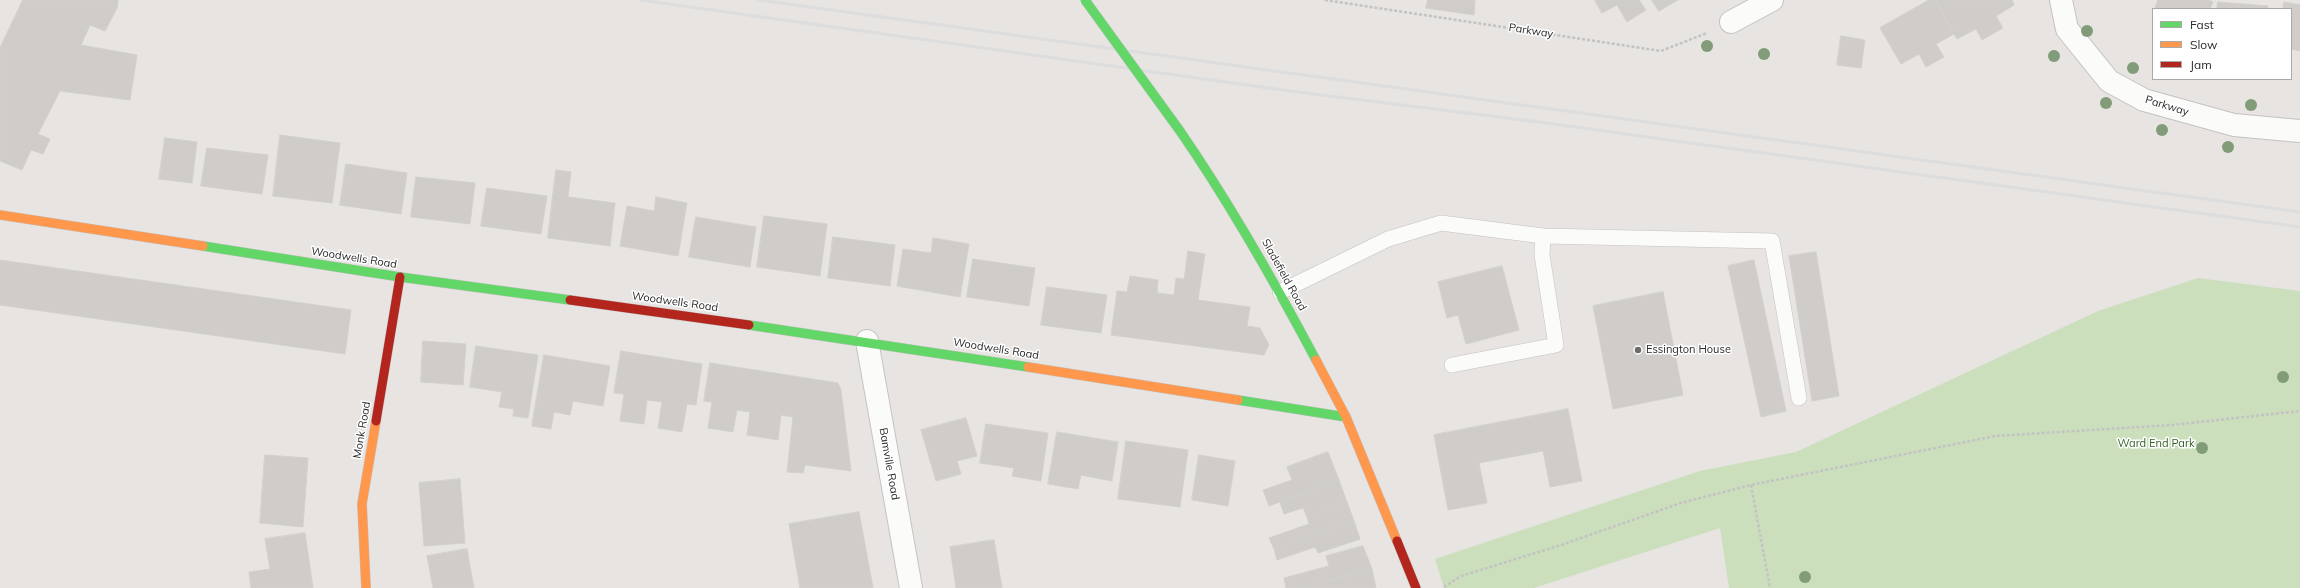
<!DOCTYPE html>
<style>
body{margin:0}
#map{position:relative;width:2300px;height:588px;overflow:hidden;background:#e7e4e1;font-family:Mulish,sans-serif}
canvas{display:block}
.legend{position:absolute;left:2152px;top:8px;width:140px;height:72px;box-sizing:border-box;background:#fff;border:1px solid #aaa;margin:0;padding:5px 7px;list-style:none;font-size:12px;color:#2a2a2a}
.legend li{display:flex;align-items:center;gap:8px;height:20px}
.legend b{width:20px;border:1px solid #aaa}
</style>
<div id="map">
<canvas width="2300" height="588"></canvas>
<ul class="legend">
<li><b style="height:5px;background:#63d668"></b>Fast</li>
<li><b style="height:5px;background:#ff974d"></b>Slow</li>
<li><b style="height:5px;background:#b3261e"></b>Jam</li>
</ul>
</div>
<script>
const g = document.querySelector('canvas').getContext('2d');
g.lineJoin = 'round';
function paint(path, color) {
  g.fillStyle = color;
  g.fill(path, 'evenodd');
}
function trace(path, color, width, dash) {
  g.strokeStyle = color;
  g.lineWidth = width;
  g.lineCap = dash ? 'butt' : 'round';
  g.setLineDash(dash || []);
  g.stroke(path);
}
function drawText(font, color, halo, rows, align = 'center') {
  g.font = font + ' Mulish,sans-serif';
  g.lineWidth = 3;
  g.setLineDash([]);
  g.textBaseline = 'middle';
  g.strokeStyle = halo;
  g.fillStyle = color;
  for (const [text, x, y, turn = 0] of rows) {
    g.save();
    g.translate(x, y);
    g.rotate((+turn || 0) * Math.PI / 180);
    g.textAlign = isNaN(turn) ? turn : align;
    if (halo) g.strokeText(text, 0, 0);
    g.fillText(text, 0, 0);
    g.restore();
  }
}
const green = new Path2D(`
 M 2198,278 L 2300,291 L 2300,588 L 1729,588 L 1720,528 L 1534,588 L 1444,588 L 1435,559 L 1700,471 L 1796,452 L 2098,311 Z`);
const building = new Path2D(`
 M 23,0 L 118,0 L 117,8 L 105,31 L 90,25 L 81,45 L 137,55 L 130,100 L 60,91 L 38,134 L 50,139 L 43,154 L 31,150 L 22,170 L 0,161 L 0,48 Z
 M 1428,0 L 1475,0 L 1474,15 L 1426,8 Z
 M 1595,0 L 1639,0 L 1646,10 L 1627,22 L 1617,5 L 1602,13 Z
 M 1652,0 L 1678,0 L 1659,11 Z
 M 1929,0 L 1935,0 L 1954,34 L 1936,44 L 1944,57 L 1926,67 L 1919,54 L 1901,64 L 1880,28 Z
 M 1938,0 L 2012,0 L 2014,5 L 1996,16 L 2003,28 L 1982,40 L 1976,29 L 1957,39 L 1936,1 Z
 M 2158,0 L 2208,0 L 2213,2 L 2210,9 L 2155,9 Z
 M 2218,2 L 2268,6 L 2268,9 L 2217,9 Z
 M 2284,2 L 2300,5 L 2300,51 L 2291,49 L 2291,9 L 2283,9 Z
 M 1841,36 L 1865,40 L 1861,68 L 1837,65 Z
 M 280,135 L 340,143 L 332,203 L 273,196 Z
 M 165,138 L 197,142 L 192,183 L 159,179 Z
 M 207,148 L 268,155 L 262,194 L 201,186 Z
 M 346,164 L 407,173 L 401,214 L 340,205 Z
 M 556,170 L 571,172 L 568,197 L 615,203 L 610,246 L 548,238 Z
 M 416,177 L 475,183 L 470,224 L 411,217 Z
 M 487,188 L 547,196 L 541,234 L 481,226 Z
 M 656,197 L 687,203 L 678,256 L 620,246 L 627,206 L 654,211 Z
 M 764,216 L 827,224 L 820,276 L 757,267 Z
 M 696,217 L 756,227 L 750,267 L 689,257 Z
 M 833,237 L 895,245 L 890,286 L 828,278 Z
 M 933,238 L 969,244 L 960,297 L 897,286 L 903,249 L 931,253 Z
 M 1188,251 L 1205,254 L 1198,300 L 1250,307 L 1247,326 L 1260,328 L 1269,345 L 1264,355 L 1111,335 L 1117,291 L 1127,292 L 1130,276 L 1158,280 L 1157,293 L 1174,295 L 1176,278 L 1184,279 Z
 M 1816,252 L 1839,396 L 1812,401 L 1789,256 Z
 M 973,259 L 1035,268 L 1029,306 L 967,297 Z
 M 0,260 L 351,310 L 345,354 L 0,305 Z
 M 1754,260 L 1786,411 L 1761,417 L 1728,266 Z
 M 1502,266 L 1519,330 L 1466,344 L 1458,315 L 1447,318 L 1438,282 Z
 M 1047,287 L 1107,295 L 1101,333 L 1041,325 Z
 M 1663,292 L 1683,395 L 1613,409 L 1593,306 Z
 M 423,341 L 466,344 L 463,385 L 421,382 Z
 M 476,346 L 538,355 L 528,418 L 513,416 L 514,409 L 499,407 L 502,392 L 470,387 Z
 M 621,351 L 702,364 L 696,405 L 687,404 L 682,432 L 658,428 L 662,402 L 647,400 L 644,424 L 620,421 L 624,394 L 614,393 Z
 M 544,355 L 610,366 L 603,406 L 573,401 L 570,415 L 554,412 L 551,429 L 532,426 Z
 M 710,363 L 838,383 L 841,390 L 851,471 L 805,465 L 803,473 L 787,472 L 793,417 L 781,415 L 778,440 L 747,435 L 750,412 L 737,410 L 733,432 L 708,428 L 712,402 L 704,401 Z
 M 1568,409 L 1582,481 L 1550,487 L 1543,451 L 1479,463 L 1487,503 L 1448,510 L 1434,435 Z
 M 966,418 L 977,456 L 957,461 L 961,474 L 936,481 L 921,430 Z
 M 986,424 L 1048,433 L 1041,481 L 1012,476 L 1014,468 L 980,463 Z
 M 1057,432 L 1118,442 L 1112,481 L 1081,475 L 1078,489 L 1048,484 Z
 M 1126,441 L 1188,450 L 1180,507 L 1118,499 Z
 M 1328,452 L 1339,480 L 1269,506 L 1263,490 L 1292,480 L 1287,467 Z
 M 265,455 L 308,458 L 303,527 L 260,523 Z
 M 1199,455 L 1235,461 L 1228,506 L 1192,500 Z
 M 460,479 L 465,543 L 424,546 L 419,483 Z
 M 1339,480 L 1347,502 L 1307,517 L 1303,508 L 1284,514 L 1280,502 Z
 M 1347,502 L 1354,521 L 1274,549 L 1269,538 L 1309,524 L 1307,517 Z
 M 859,512 L 873,588 L 800,588 L 789,524 Z
 M 1354,521 L 1360,539 L 1318,553 L 1315,547 L 1277,560 L 1274,549 Z
 M 305,533 L 313,588 L 251,588 L 249,572 L 270,569 L 265,539 Z
 M 994,540 L 1002,588 L 956,588 L 950,547 Z
 M 1363,546 L 1372,569 L 1302,588 L 1286,588 L 1284,578 L 1329,566 L 1326,556 Z
 M 467,549 L 474,588 L 433,588 L 427,556 Z
 M 1372,569 L 1376,588 L 1302,588 Z`);
const path = new Path2D(`
 M 1325,0 L 1661,51 L 1707,33
 M 1751,485 L 1770,588
 M 1444,587 L 1461,576 L 1561,545 L 1681,503 L 1751,485 L 1995,436 L 2172,425 L 2300,411`);
const lane = new Path2D(`
 M 1543,236 L 1772,241 L 1799,398
 M 1280,292 L 1388,239 L 1441,223 L 1543,236 L 1542,255 L 1556,345 L 1452,365`);
const street = new Path2D(`
 M 2061,0 L 2067,29 L 2109,81 L 2144,100 L 2234,125 L 2300,131
 M 1731,22 L 1772,0
 M 867,341 L 911,588`);
const fast = new Path2D(`
 M 1180,131 C 1231,205 1274,281 1316,360
 M 203,246 L 400,277 L 570,300
 M 749,325 L 1028,367
 M 1238,400 L 1346,417`);
const slow = new Path2D(`
 M 0,215 L 203,246
 M 1316,360 L 1346,417 L 1397,541
 M 1028,367 L 1238,400
 M 366,588 L 362,504 L 376,421`);
const jam = new Path2D(`
 M 570,300 L 749,325
 M 376,421 L 400,277
 M 1397,541 L 1416,588`);
const rail = new Path2D(`
 M 641,0 L 1290,91 L 1539,122 L 2300,227
 M 759,0 L 2300,212`);
const fastBridge = new Path2D(`
 M 1085,0 L 1180,131`);
const trees = [
 [2087,31],
 [1707,46],
 [1764,54],
 [2054,56],
 [2133,68],
 [2106,103],
 [2251,105],
 [2162,130],
 [2228,147],
 [2283,377],
 [2202,448],
 [1805,577]
];
const markers = [
 [1638,350,4,"#6c6b6a"]
];
const streetNames = [
 ["Parkway",1531,31,9],
 ["Parkway",2167,106,17],
 ["Woodwells Road",354,258,9],
 ["Sladefield Road",1284,275,61],
 ["Woodwells Road",675,302,8],
 ["Woodwells Road",996,349,9],
 ["Monk Road",362,430,-80],
 ["Bamville Road",889,464,80]
];
const poiNames = [
 ["Essington House",1646,350]
];
const parkNames = [
 ["Ward End Park",2156,444]
];
paint(green, '#ccdfbd');
paint(building, '#cfccca');
trace(building, '#d2d0cd', 1);
trace(lane, '#c4c2c3', 16);
trace(street, '#c4c2c3', 24);
trace(fast, '#c4c2c3', 10);
trace(slow, '#c4c2c3', 10);
trace(jam, '#c4c2c3', 10);
trace(path, '#c3c3c2', 2.5, [3, 2]);
trace(lane, '#fbfbfa', 15);
trace(street, '#fbfbfa', 22);
trace(fast, '#63d668', 9);
trace(slow, '#ff974d', 9);
trace(jam, '#b3261e', 9);
trace(rail, '#ddddde', 3);
trace(fastBridge, '#c4c2c3', 10, []);
trace(fastBridge, '#63d668', 9);
g.fillStyle = '#829b78';
for (const [x, y] of trees) {
  g.beginPath();
  g.arc(x, y, 6, 0, 2 * Math.PI);
  g.fill();
}
for (const [x, y, r, color] of markers) {
  const dot = new Path2D();
  dot.arc(x, y, r, 0, 2 * Math.PI);
  g.fillStyle = color;
  g.fill(dot);
  trace(dot, '#fff', 1.5);
}
drawText('11px', '#2a2a2a', '#fff', streetNames);
drawText('11px', '#2a2a2a', '#fff', poiNames, 'left');
drawText('11px', '#305f22', '#fff', parkNames);
</script>
